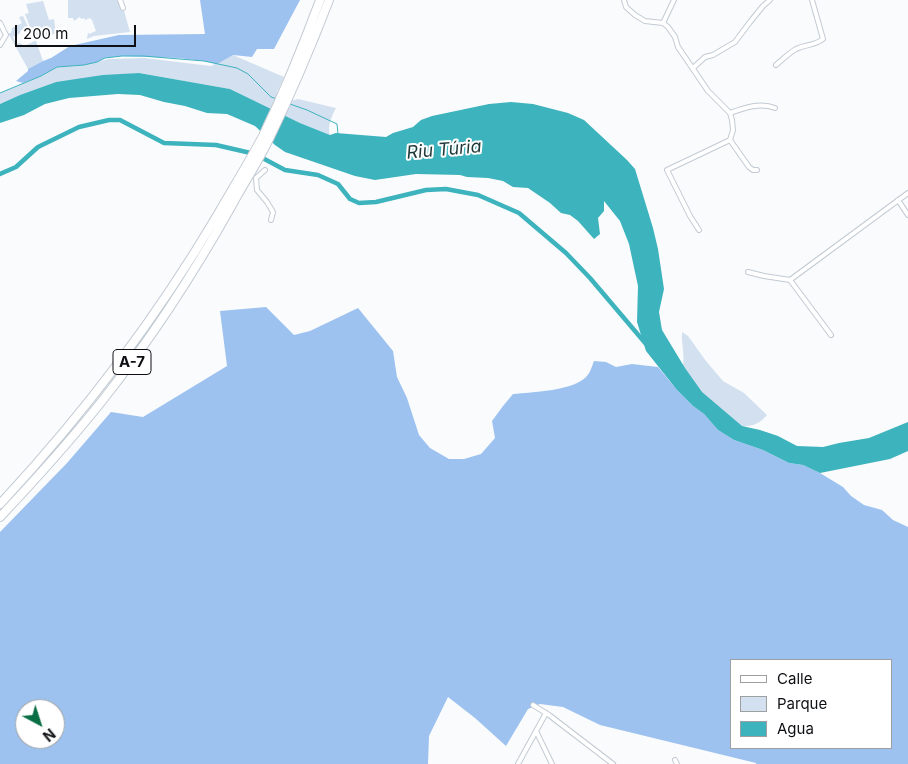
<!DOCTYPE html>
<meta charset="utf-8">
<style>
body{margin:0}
#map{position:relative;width:908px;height:764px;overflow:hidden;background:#fafbfd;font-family:Inter,sans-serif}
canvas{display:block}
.legend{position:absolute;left:730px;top:659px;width:162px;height:90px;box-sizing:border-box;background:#fff;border:1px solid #9e9fa1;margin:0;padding:6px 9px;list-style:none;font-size:15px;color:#0d0f13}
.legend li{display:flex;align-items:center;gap:10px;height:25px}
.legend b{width:25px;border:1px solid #9e9fa1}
.north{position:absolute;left:15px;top:699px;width:50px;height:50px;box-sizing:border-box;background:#fff;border:1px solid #9e9fa1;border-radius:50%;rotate:140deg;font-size:14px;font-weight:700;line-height:20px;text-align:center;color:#0d0f13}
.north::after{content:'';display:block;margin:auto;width:18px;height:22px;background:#096e44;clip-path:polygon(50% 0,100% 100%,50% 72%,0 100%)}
.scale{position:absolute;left:15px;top:25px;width:121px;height:22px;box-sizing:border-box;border:2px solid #0d0f13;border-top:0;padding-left:6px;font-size:15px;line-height:18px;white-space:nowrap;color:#0d0f13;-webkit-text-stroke:4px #fff;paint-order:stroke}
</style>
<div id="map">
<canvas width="908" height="764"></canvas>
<ul class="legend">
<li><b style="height:6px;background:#fff"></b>Calle</li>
<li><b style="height:14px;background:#d3e0ef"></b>Parque</li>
<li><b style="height:14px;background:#3db3bd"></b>Agua</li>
</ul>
<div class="north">N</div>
<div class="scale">200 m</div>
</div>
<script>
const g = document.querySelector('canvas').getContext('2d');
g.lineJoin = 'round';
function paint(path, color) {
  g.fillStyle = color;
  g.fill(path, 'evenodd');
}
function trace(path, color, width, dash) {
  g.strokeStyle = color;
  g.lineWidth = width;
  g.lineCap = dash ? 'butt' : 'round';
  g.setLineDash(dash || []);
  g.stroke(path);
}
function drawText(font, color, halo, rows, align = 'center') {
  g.font = font + ' Inter,sans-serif';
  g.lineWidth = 4;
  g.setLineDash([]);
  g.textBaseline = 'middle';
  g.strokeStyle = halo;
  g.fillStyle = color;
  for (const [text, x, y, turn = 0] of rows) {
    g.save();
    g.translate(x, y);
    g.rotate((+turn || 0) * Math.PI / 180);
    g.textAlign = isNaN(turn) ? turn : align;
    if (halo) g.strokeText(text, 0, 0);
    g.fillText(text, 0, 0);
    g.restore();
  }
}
const green = new Path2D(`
 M 68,0 L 121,0 L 130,32 L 94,36 L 87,39 L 88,32 L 89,34 L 96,31 L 92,20 L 90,18 L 85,20 L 84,18 L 82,19 L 79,17 L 77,19 L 74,21 L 73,18 L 68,18 Z
 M 43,1 L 49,20 L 54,19 L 56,33 L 36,41 L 43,61 L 28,69 L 8,33 L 11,33 L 12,28 L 22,23 L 19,17 L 23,16 L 28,27 L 21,30 L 20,33 L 13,37 L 16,44 L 20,43 L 24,46 L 35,41 L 25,14 L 29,13 L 26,4 Z
 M 233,55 L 284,77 L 277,92 L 290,101 L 298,99 L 336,108 C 332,116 327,126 330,135 L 300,123 L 230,89 L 139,73 L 56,82 L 20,95 L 0,104 L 0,93 L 41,76 L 57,67 L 84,65 L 109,59 L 144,58 L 211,66 Z
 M 682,332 L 688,336 L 706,361 L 723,381 L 744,393 L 767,415 C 759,425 751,426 739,427 L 712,406 L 682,370 C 686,358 681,344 682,332 Z`);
const forest = new Path2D(`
 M 200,0 L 300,0 L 274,49 L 257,49 L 252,57 L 233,55 L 217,64 L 204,61 L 178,58 L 122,56 L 105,58 L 97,62 L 84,65 L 57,67 L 41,76 L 23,83 L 16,81 L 28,71 L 28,69 L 43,61 L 51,58 L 70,46 L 119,35 L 205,34 Z
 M 266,307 L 294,335 L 310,331 L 358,308 L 393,351 L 397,377 L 407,398 L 419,435 L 430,448 L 449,459 L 464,459 L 481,454 L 495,438 L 492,421 L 503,406 L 513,394 C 533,392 570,391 585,378 C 590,374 592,366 594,361 L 606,362 L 616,367 L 632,364 L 658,367 L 677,390 L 693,406 L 704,414 L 718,430 L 734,440 L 763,450 L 789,463 L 803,465 L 820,473 L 843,487 L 851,496 L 864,505 L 882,510 L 893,520 L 908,527 L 908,764 L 756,764 L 756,763 L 600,725 L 563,707 L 540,704 L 528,709 L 506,746 L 475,718 L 448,697 L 429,736 L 428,764 L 0,764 L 0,532 L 67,463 L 111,412 L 143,417 L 227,366 L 220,311 ZM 732,660 L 892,660 L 892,748 L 732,748 ZM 25,709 L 55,709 L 55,739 L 25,739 Z`);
const water = new Path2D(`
 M 139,73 L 230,89 L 300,123 L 330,135 L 336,133 L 386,137 L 393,133 L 413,127 L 421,120 L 432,116 L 489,104 L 511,102 L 533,104 L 568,113 L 584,120 L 627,160 L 635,169 L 653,228 L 658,249 L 664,289 L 659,312 L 662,330 L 685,368 L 702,392 L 742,426 L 760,430 L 778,436 L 797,446 L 823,447 L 839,443 L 869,438 L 908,422 L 908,451 L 890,459 L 820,473 L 803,465 L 789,463 L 763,450 L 734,440 L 718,430 L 704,414 L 693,406 L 677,390 L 646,351 L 637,322 L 638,286 L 629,244 L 620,221 L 604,201 L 604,211 L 598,218 L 600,234 L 594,239 L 578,221 L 570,215 L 561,213 L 550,203 L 528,188 L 513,187 L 503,181 L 488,178 L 467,177 L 460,175 L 416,174 L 375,180 L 355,176 L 285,152 L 275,145 L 255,126 L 227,114 L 207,113 L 185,106 L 164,102 L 140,95 L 118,94 L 69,98 L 45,104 L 24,115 L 0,123 L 0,104 L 20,95 L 56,82 L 103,75 Z`);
const stream = new Path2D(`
 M 0,93 L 41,76 L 57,67 L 84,65 L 97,62 L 105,58 L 122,56 L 143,56 L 204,61 L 237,68 L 248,74 L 271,97 L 277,99
 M 290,104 L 307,110 L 337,124 L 338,134`);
const canal = new Path2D(`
 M 0,174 L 16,167 L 38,147 L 79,127 L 109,120 L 120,120 L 164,143 L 216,145 L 255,154 L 285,170 L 318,175 L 338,184 L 350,199 L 359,203 L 376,202 L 426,190 L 446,189 L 478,195 L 519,213 L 566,253 L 590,278 L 646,344`);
const street = new Path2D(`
 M 120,0 L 123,8
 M 624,0 L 626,7 L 635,15 L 645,21 L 663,23 L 668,27 L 675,37 L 678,47 L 708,91 L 730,113 L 732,120 L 733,130 L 730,140 L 749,167 L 753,170 L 757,170
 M 0,23 L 6,35 L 0,45
 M 663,23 L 674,0
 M 776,65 C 782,60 789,53 796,49 C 806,44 814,46 823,39 L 812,0
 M 693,68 L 705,57 L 713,55 L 735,42 L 750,22 L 763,6 L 770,0
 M 730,113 C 744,108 760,102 775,108
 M 265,170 L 256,178 L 257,190 L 267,202 L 273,212 L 271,220
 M 898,200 L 908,215
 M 699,230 L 690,216 L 667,170 L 730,140
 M 748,272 L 764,276 L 790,280 L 908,193
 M 790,280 L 831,335
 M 533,705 L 549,715 L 613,764
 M 536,731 L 552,764
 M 675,760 L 677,764
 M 518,764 L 546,713`);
const highway = new Path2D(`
 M 0,504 C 83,415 156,319 218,214 C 233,188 249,162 263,136 C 284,92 303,46 320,0
 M 0,517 C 35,480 70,441 102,401 C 151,339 194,273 232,205 C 244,183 258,162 269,139 C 291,94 311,47 329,0`);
const shields = [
 [132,362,38]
];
const shieldNames = [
 ["A-7",132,362]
];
const waterNames = [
 ["Riu Túria",444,150,-5]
];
paint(green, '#d3e0ef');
paint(forest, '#9dc2f0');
paint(water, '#3db3bd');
trace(stream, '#3db3bd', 1);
trace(canal, '#3db3bd', 4.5);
trace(street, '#c2cad3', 6);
trace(highway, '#c2cad3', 10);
trace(street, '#fff', 4);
trace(highway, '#fff', 8);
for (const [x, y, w] of shields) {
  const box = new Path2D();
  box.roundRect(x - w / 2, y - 12.5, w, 25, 4);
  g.fillStyle = '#fff';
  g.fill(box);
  trace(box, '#0d0f13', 1);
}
drawText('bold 15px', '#0d0f13', null, shieldNames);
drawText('italic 18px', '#1f393b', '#fff', waterNames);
</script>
